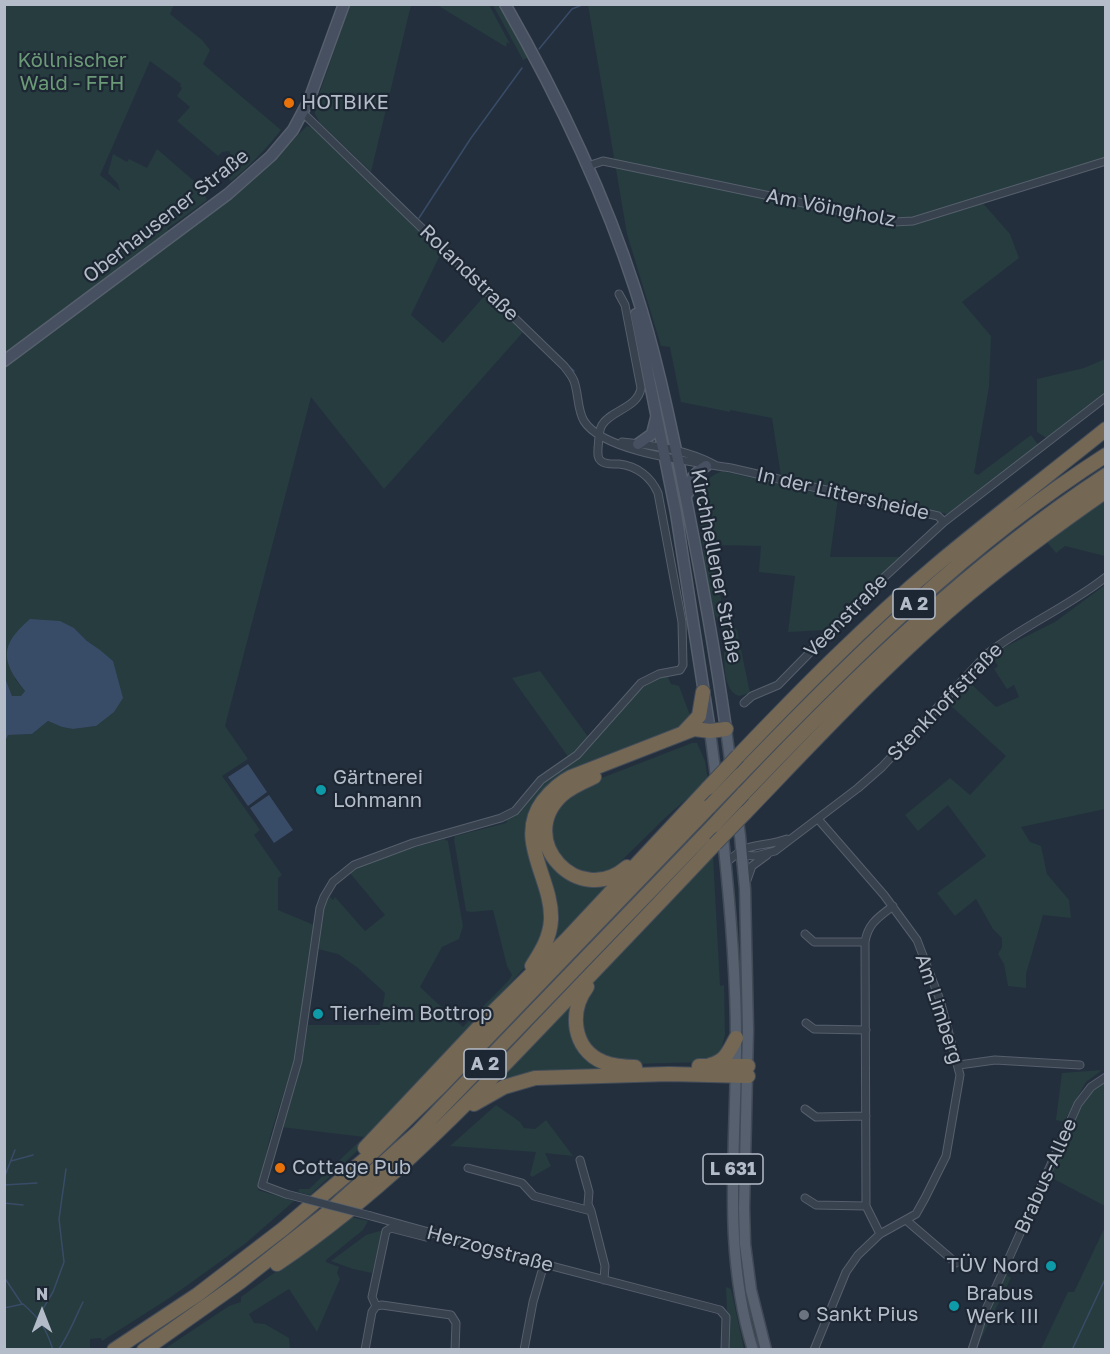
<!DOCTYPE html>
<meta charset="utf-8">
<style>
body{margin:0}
#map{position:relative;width:1110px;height:1354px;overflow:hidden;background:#242f3e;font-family:"Golos Text",sans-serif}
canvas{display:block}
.frame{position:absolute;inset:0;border:6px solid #b4bcc9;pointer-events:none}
.north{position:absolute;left:12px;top:1282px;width:60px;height:60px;-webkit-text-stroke:4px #1d2633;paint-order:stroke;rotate:0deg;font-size:16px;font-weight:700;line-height:24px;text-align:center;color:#b4bcc9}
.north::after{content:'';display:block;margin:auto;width:21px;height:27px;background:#b4bcc9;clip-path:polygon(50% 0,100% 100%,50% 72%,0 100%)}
</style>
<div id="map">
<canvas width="1110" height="1354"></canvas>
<div class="frame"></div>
<div class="north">N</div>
</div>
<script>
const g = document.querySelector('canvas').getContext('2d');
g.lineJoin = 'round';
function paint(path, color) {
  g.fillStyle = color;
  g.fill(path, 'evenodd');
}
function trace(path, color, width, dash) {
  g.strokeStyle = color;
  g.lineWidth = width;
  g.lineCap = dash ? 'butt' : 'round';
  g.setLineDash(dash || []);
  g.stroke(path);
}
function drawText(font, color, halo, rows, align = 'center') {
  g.font = font + ' "Golos Text",sans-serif';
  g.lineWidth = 4.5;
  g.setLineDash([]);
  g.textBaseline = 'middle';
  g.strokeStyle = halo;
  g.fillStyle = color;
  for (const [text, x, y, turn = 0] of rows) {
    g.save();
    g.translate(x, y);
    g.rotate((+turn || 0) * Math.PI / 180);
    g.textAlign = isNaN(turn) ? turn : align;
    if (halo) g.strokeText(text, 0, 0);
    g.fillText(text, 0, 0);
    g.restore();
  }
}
const green = new Path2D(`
 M 5,5 L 174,5 L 170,14 L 202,40 L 210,50 L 203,64 L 281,130 C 266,149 250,166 231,181 L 228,178 C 231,169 234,160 229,151 L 222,152 L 218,156 L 177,121 L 190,107 L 177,96 L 182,88 L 180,86 L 181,84 L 150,61 L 100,175 L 120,191 L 118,184 L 108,173 L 113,154 L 127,162 L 129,159 L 147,168 L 157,149 L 202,188 L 207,200 L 167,229 L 178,238 L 252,181 L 307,126 L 314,128 L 441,253 L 411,315 L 443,343 L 486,294 L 524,331 L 384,489 L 311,397 L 225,726 L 248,759 L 222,776 L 260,830 L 254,835 L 282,875 L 278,878 L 278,910 L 314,925 L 295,1058 L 271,1133 L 258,1190 L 294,1201 L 246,1243 L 171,1297 L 102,1341 L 101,1338 L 90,1339 L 90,1348 L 88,1349 L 5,1349 L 4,741 L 7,735 L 32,734 L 48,721 L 62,727 L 73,729 L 96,726 L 113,661 L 87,641 L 74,628 L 15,679 L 25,691 L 21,696 L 12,696 L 5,678 Z
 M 350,5 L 411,5 L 371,172 L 320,123 L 315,114 L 315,106 Z
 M 437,5 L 489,5 L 510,44 L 507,42 L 506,47 Z
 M 493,5 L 500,5 L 529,57 L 523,60 Z
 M 588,5 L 1105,5 L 1105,161 L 980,200 L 1010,234 L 1019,258 L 962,302 L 991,336 L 989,387 L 974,473 L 978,475 L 1031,435 L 1039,446 L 947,514 L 781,476 L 772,418 L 730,410 L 730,412 L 681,402 L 670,347 L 661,346 L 627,234 Z
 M 1105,359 L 1105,395 L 1048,439 L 1037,432 L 1037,379 L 1084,368 Z
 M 722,471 L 838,498 L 830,557 L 901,557 L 867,587 L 826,630 L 788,632 L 795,576 L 759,572 L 761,546 L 716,545 L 714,564 L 723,610 L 728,621 L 737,630 L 750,693 L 739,696 C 718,689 727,647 722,629 C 720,623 716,618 714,612 C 709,590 694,506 702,489 C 706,479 713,475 722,471 Z
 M 1105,497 L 1105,556 L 1065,546 L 1056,553 L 1046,541 Z
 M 1105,585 L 1105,809 L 1021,827 L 1030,842 L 1041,846 L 1047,874 L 1069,900 L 1071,918 L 1043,915 L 1026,974 L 1026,988 L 1008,986 L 1004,964 L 998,954 L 1002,947 L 1002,938 L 993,929 L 976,899 L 955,916 L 937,893 L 986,856 L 948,805 L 918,831 L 905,815 L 950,778 L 970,795 L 1006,756 L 949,704 L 969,682 L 996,707 L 1019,697 L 1014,685 L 1007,689 L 994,669 L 998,666 L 992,657 L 1001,649 L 1055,622 Z
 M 540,671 L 589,738 L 569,758 L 512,678 Z
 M 667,675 L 671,684 L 679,686 L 691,718 L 689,723 L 536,807 L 547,921 L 534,957 L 391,1116 L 355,1153 L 310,1195 L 298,1192 L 299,1189 L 309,1189 L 364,1137 L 281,1127 L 303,1056 L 308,1025 L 380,1025 L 385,993 L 358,968 L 338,954 L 318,949 L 323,909 L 328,895 L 333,900 L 335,897 L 365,931 L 385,915 L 349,872 C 375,855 415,848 444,839 L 448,841 L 463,926 L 459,939 L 442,947 L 420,987 L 463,1027 L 509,980 L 512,975 L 507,966 L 493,910 L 471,912 L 466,911 L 454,839 L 455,836 L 506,823 L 509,817 L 523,807 L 547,779 L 577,759 L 647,681 Z
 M 692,743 L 697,743 L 705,761 L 708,780 L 666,817 L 610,872 L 599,875 L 581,873 L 557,856 L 550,825 L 563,799 L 599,779 Z
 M 547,810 L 558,868 L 615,879 L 546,951 L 549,942 L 536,848 Z
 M 713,856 L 720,986 L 724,985 L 725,1035 L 719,1058 L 708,1062 L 630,1064 L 600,1057 L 579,1030 L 586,993 L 595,980 L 704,862 L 702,869 Z
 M 576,994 L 573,1032 L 618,1069 L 555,1073 L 484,1093 Z
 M 1102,1070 L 1086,1082 L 1064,1122 L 1056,1120 L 1062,1073 Z
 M 1105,1083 L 1105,1206 L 1050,1177 L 1080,1109 L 1095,1088 Z
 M 496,1105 L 520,1122 L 524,1128 L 535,1129 L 546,1120 L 573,1156 L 545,1153 L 551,1166 L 532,1177 L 530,1175 L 536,1152 L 450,1146 Z
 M 351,1217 L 368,1221 L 363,1230 L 326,1260 L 326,1262 L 339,1267 L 337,1273 L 340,1279 L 317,1332 L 289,1289 L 249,1314 L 254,1323 L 265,1324 L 289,1338 L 290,1349 L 163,1350 L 229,1306 L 241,1302 L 241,1297 Z
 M 1105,1227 L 1105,1349 L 1041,1349 L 1068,1292 L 1074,1292 Z
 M 383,1230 L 372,1273 L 353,1269 L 331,1261 L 366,1235 Z
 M 1006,1274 L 1011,1278 L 976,1349 L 978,1341 Z
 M 726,1287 L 731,1289 L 744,1349 L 729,1349 L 730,1319 L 727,1310 Z`);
const water = new Path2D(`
 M 30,619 L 60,621 L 74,628 L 87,641 L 100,650 L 113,661 L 123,698 L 114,712 L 96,726 L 73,729 L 62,727 L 48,721 L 32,734 L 8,735 L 5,741 L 5,678 L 12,696 L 21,696 L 25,691 C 0,660 0,645 30,619 Z
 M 248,764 L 267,792 L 248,806 L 228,777 Z
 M 269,795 L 293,830 L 274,843 L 250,808 Z`);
const stream = new Path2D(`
 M 539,49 L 572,9 L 582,5
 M 372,175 L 574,371
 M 419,218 L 471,138 L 522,68
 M 11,1161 L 33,1155
 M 4,1178 L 15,1150
 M 4,1185 L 37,1183
 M 4,1203 L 23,1205
 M 4,1277 L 22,1304
 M 4,1308 L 23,1304 C 40,1319 46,1328 53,1350
 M 38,1317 L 53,1292 L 64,1262 L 59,1219 L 66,1169
 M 58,1350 C 67,1339 76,1316 83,1302
 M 1072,1350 L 1106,1277`);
const street = new Path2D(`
 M 303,113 L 564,366 C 568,371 572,376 574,381 C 579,395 577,409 584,421 C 604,453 696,462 731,468 L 938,516 L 944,522
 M 588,166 L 603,161 L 894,222 L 913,221 L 1106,161
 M 622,442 C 653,445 687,450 715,465
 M 744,703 L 752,696 L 778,685 L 880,581 L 944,522 L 1106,397
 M 742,855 L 756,856 L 775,851 L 858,788 L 882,767 L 987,654 C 1024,625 1068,607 1106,577
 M 726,863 C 751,839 759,849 787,839
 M 747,880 L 752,866 L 767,855
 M 805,934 L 814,942 L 865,942
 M 806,1023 L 814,1029 L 866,1030
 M 959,1065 L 995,1060 L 1080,1065
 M 805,1109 L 816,1117 L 866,1116
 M 580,1160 L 589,1192 L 588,1204 L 591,1211
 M 468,1168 L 522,1183 L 534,1196 L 591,1211 L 605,1266 L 604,1280
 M 286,1194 L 262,1185 L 298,1061 L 320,908 L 324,897 L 333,882 L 354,865 L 413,843 L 501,818 L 515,811 L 541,780 L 577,755 L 641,683 L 659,674 L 680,670 L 683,665 L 682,622 L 658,493 C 651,477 637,466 619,464 C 613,464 606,465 601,461 C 597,458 598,453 598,448 C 599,441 598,432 602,425 C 611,410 638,408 641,388 L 625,305 L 619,294
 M 805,1198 L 816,1205 L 866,1206
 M 371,1216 L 544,1264 L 720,1310 L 726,1317 L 725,1350
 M 906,1220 L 956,1263
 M 880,1234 L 866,1206 L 865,942 C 868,923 879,917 893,906
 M 376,1306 L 382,1305 L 451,1315 L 456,1323 L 455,1350
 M 365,1350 L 372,1312 L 376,1306 L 372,1297 L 386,1231 L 391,1228 L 426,1237 L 432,1233
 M 524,1350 L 533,1302 L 544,1264
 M 814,1350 L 846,1272 L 858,1255 L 880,1234 L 916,1214 L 925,1198 L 946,1156 L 960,1075 L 940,1000 L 917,940 L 884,895 L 818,819
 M 972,1350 L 983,1316 L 1078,1104 L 1091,1087 L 1106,1077`);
const secondary = new Path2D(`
 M 505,4 C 557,95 603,190 635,289 C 655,350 668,412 681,474 C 698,558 714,643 726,729
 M 636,314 L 676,513 L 710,731
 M 4,361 L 228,194 L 271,156 L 293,130 L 309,100 L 344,4
 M 638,444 L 652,434 L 656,418
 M 688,493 C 689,479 695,473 706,466`);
const primary = new Path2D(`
 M 726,729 L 740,836 L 745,889 L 748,1030 L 744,1208 L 745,1244 L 751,1290 L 766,1350
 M 710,731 L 722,823
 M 723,838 C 730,904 736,971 736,1038 C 737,1142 721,1247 753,1350`);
const highway = new Path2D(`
 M 684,732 L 699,716 L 703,692
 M 738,756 C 801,690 865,625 935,566 C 991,519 1049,475 1106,429
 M 740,775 C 854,657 967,544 1106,455
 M 594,777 C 583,782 571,787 562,795 C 514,840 579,909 627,867
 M 743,794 C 854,677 970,564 1106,475
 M 745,813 C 818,737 890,659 971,592 C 1014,557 1060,523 1106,491
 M 532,966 C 541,952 550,938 551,920 C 553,879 514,840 543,801 C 551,791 559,783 571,777 L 694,729 L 710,731 L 726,729
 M 587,987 C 569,1011 572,1049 603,1062 C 613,1066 625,1067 635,1067
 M 710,1065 C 726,1061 729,1051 736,1038
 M 699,1066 L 748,1066
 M 474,1104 L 504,1087 L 535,1078 L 669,1074 L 748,1076
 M 365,1148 L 494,1011 L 566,940 L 708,788
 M 277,1264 C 374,1198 453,1119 533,1035 C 594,971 655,908 715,844
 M 114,1350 L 197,1295 L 283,1229 L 370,1155 L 442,1085 L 710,806
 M 144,1350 L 240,1282 L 326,1214 L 417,1133 L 713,826`);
const streetBridge = new Path2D(`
 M 286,1194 L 371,1216`);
const highwayBridge = new Path2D(`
 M 708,788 L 738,756
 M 710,806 L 740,775
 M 713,826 L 743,794
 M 715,844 L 745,813`);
const markers = [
 [289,103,6,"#e8710a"],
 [321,790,6,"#0f9aa8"],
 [318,1014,6,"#0f9aa8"],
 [280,1168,6,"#e8710a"],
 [1051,1266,6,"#0f9aa8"],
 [954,1306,6,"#0f9aa8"],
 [804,1315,6,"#6b7280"]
];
const shields = [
 [914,604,42],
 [485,1064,42],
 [733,1169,60]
];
const shieldNames = [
 ["A 2",914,604],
 ["A 2",485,1064],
 ["L 631",733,1169]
];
const parkNames = [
 ["Köllnischer",72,61],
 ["Wald - FFH",72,84]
];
const poiNames = [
 ["HOTBIKE",301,103],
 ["Gärtnerei",333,778],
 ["Lohmann",333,801],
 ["Tierheim Bottrop",330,1014],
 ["Cottage Pub",292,1168],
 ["TÜV Nord",1039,1266,"right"],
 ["Brabus",966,1294],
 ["Werk III",966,1317],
 ["Sankt Pius",816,1315]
];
const streetNames = [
 ["Am Vöingholz",831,208,11],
 ["Oberhausener Straße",166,216,-38],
 ["Rolandstraße",469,273,44],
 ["In der Littersheide",843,494,13],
 ["Kirchhellener Straße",716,566,79],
 ["Veenstraße",846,616,-45],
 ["Stenkhoffstraße",945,702,-46],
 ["Am Limberg",939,1009,72],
 ["Brabus-Allee",1046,1176,-66],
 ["Herzogstraße",490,1249,15]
];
paint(green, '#263c3f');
paint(water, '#394c67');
trace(stream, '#394c67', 1.5);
trace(street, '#565f6c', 9);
trace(secondary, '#565f6c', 13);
trace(primary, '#414a57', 13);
trace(highway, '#434c59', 16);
trace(street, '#38414e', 7);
trace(secondary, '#465061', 10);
trace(primary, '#56606e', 10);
trace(highway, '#746855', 14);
trace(streetBridge, '#565f6c', 9, []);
trace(highwayBridge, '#434c59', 16, []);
trace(streetBridge, '#38414e', 7);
trace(highwayBridge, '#746855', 14);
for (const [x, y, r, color] of markers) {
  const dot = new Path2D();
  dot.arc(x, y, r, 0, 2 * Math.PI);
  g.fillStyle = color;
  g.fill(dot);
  trace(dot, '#1d2633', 2);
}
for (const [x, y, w] of shields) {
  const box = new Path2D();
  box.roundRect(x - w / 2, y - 15, w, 30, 4.5);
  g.fillStyle = '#1d2633';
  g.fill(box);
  trace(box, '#b4bcc9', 1.5);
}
drawText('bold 18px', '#b4bcc9', null, shieldNames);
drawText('20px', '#6b9a76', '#1d2633', parkNames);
drawText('20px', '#b4bcc9', '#1d2633', poiNames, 'left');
drawText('20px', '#b4bcc9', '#1d2633', streetNames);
</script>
